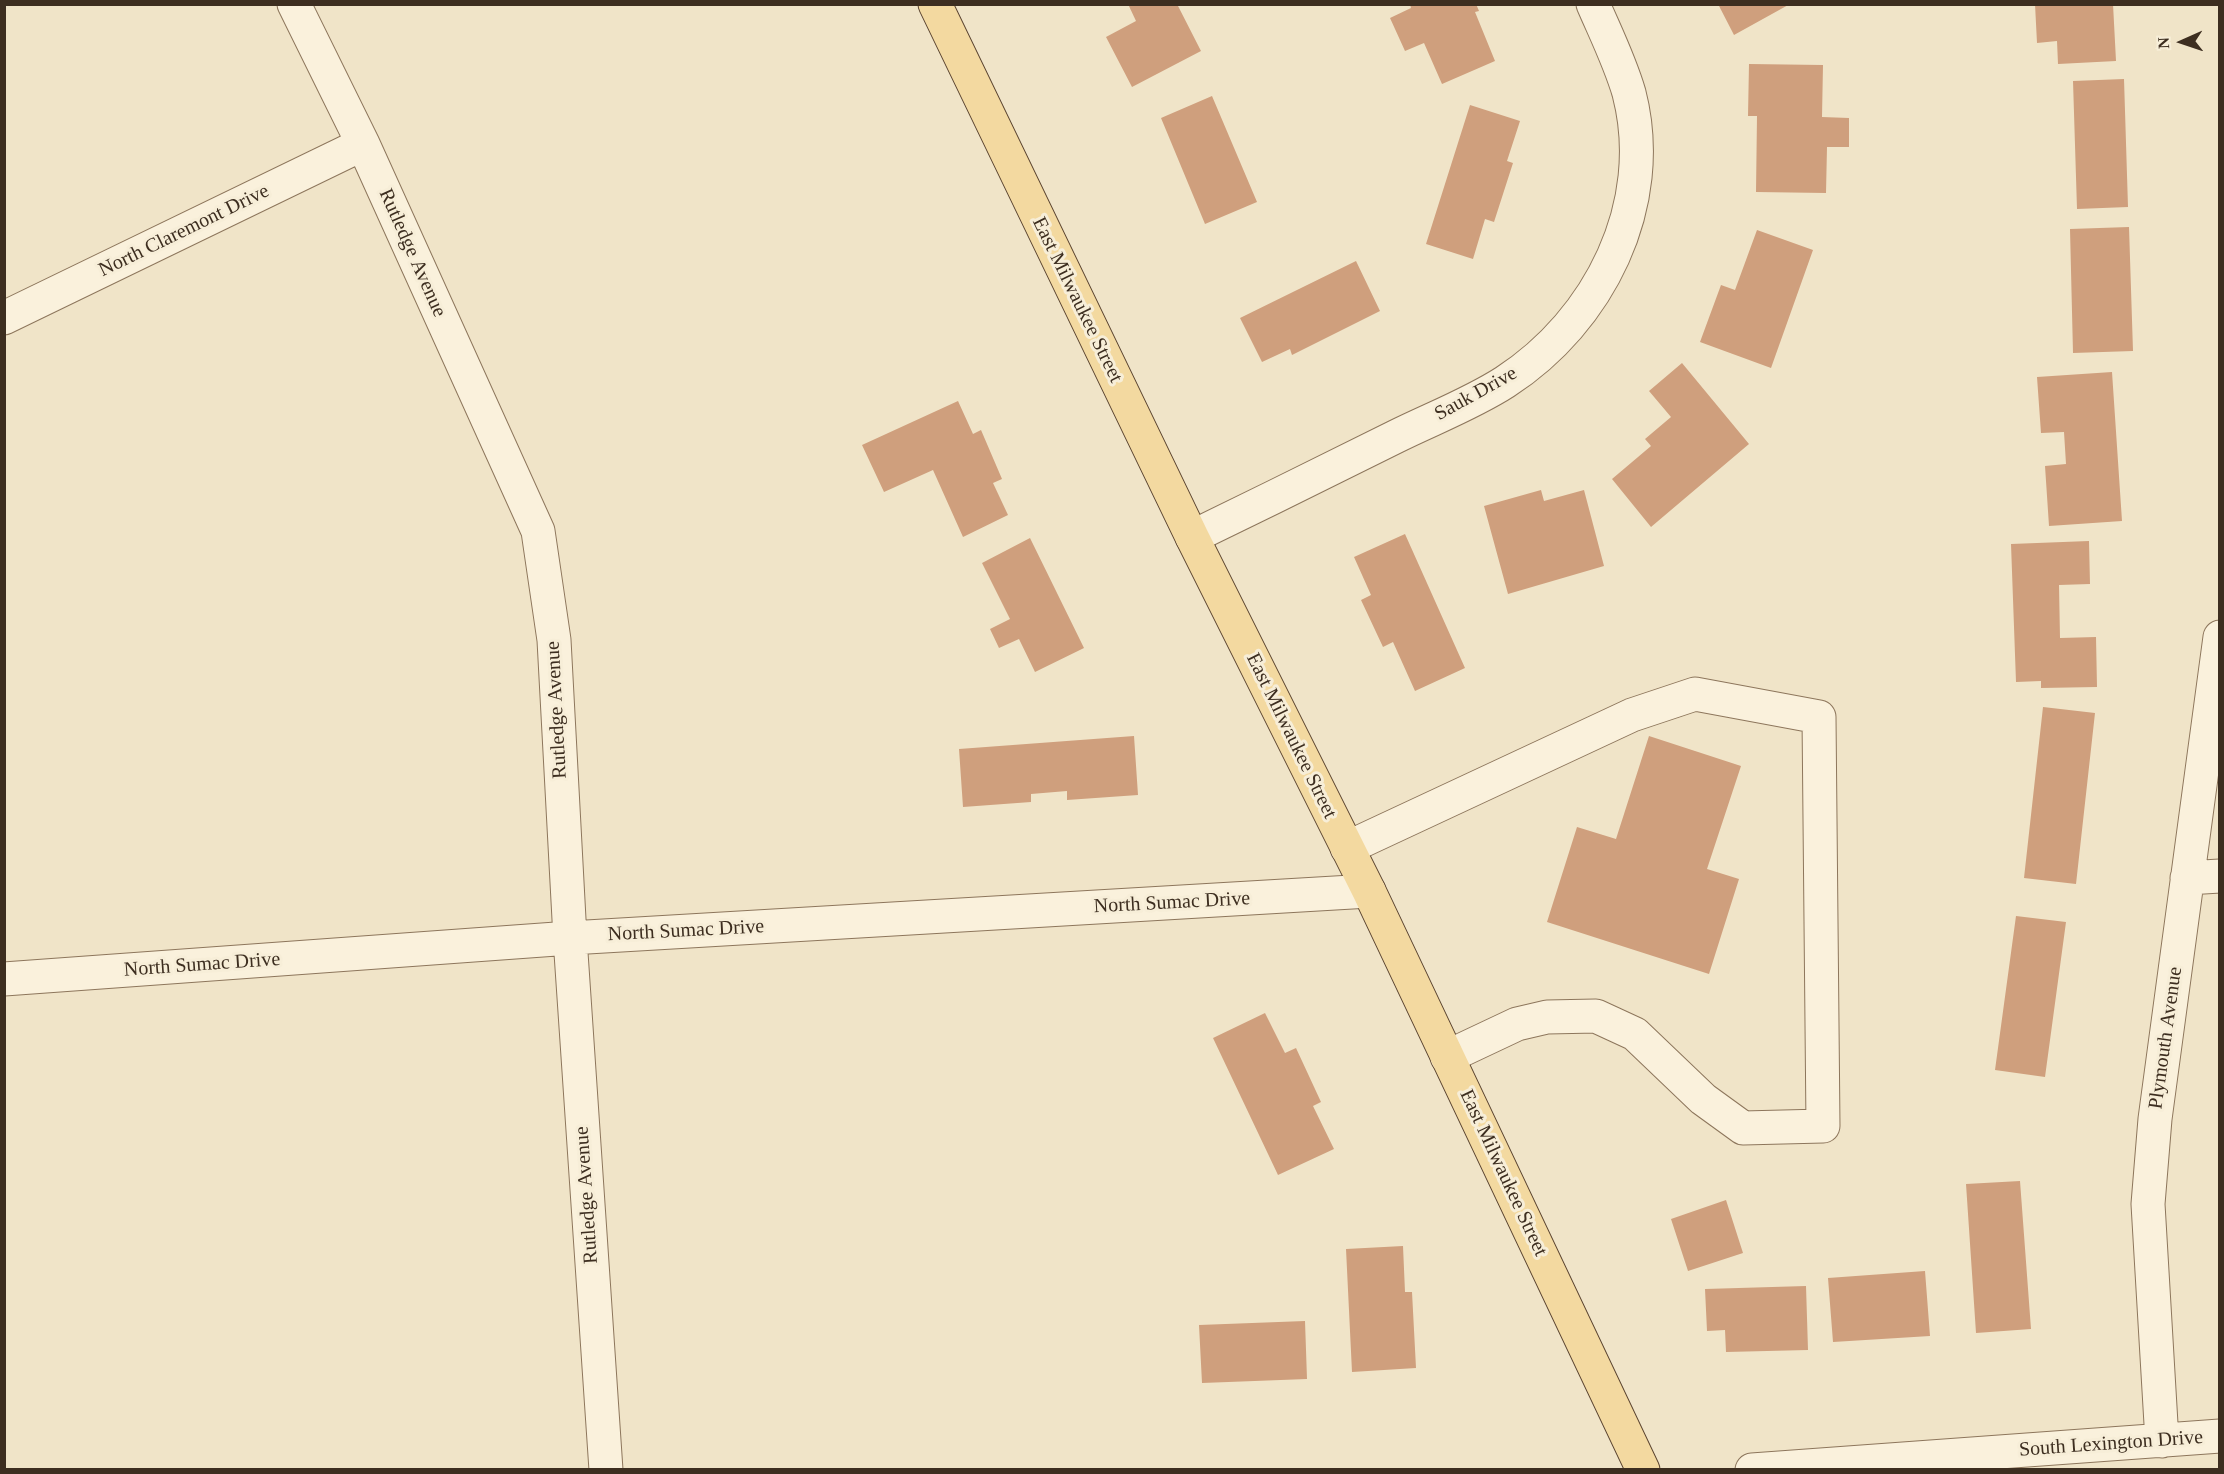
<!DOCTYPE html>
<style>
body{margin:0}
#map{position:relative;width:2224px;height:1474px;overflow:hidden;background:#f0e4c8;font-family:"Times New Roman",serif}
canvas{display:block}
.frame{position:absolute;inset:0;border:6px solid #3d2e20;pointer-events:none}
.north{position:absolute;left:2152px;top:12px;width:60px;height:60px;-webkit-text-stroke:4px #f7eed8;paint-order:stroke;rotate:267deg;font-size:16px;font-weight:700;line-height:24px;text-align:center;color:#3d2e20}
.north::after{content:'';display:block;margin:auto;width:21px;height:27px;background:#3d2e20;clip-path:polygon(50% 0,100% 100%,50% 72%,0 100%)}
</style>
<div id="map">
<canvas width="2224" height="1474"></canvas>
<div class="frame"></div>
<div class="north">N</div>
</div>
<script>
const g = document.querySelector('canvas').getContext('2d');
g.lineJoin = 'round';
function paint(path, color) {
  g.fillStyle = color;
  g.fill(path, 'evenodd');
}
function trace(path, color, width, dash) {
  g.strokeStyle = color;
  g.lineWidth = width;
  g.lineCap = dash ? 'butt' : 'round';
  g.setLineDash(dash || []);
  g.stroke(path);
}
function drawText(font, color, halo, rows, align = 'center') {
  g.font = font + ' "Times New Roman",serif';
  g.lineWidth = 6;
  g.setLineDash([]);
  g.textBaseline = 'middle';
  g.strokeStyle = halo;
  g.fillStyle = color;
  for (const [text, x, y, turn = 0] of rows) {
    g.save();
    g.translate(x, y);
    g.rotate((+turn || 0) * Math.PI / 180);
    g.textAlign = isNaN(turn) ? turn : align;
    if (halo) g.strokeText(text, 0, 0);
    g.fillText(text, 0, 0);
    g.restore();
  }
}
const building = new Path2D(`
 M 1128,4 L 1177,4 L 1201,51 L 1132,87 L 1106,37 L 1136,21 Z
 M 1410,4 L 1476,4 L 1479,11 L 1475,12 L 1495,61 L 1442,84 L 1424,43 L 1405,51 L 1390,18 L 1411,8 Z
 M 1718,4 L 1790,4 L 1734,35 Z
 M 2035,4 L 2113,4 L 2116,61 L 2058,64 L 2057,41 L 2037,43 Z
 M 1749,64 L 1823,65 L 1822,117 L 1849,118 L 1849,147 L 1827,147 L 1826,193 L 1756,192 L 1757,116 L 1748,116 Z
 M 2124,79 L 2128,207 L 2077,209 L 2073,81 Z
 M 1212,96 L 1257,202 L 1205,224 L 1161,118 Z
 M 1470,105 L 1520,121 L 1507,161 L 1513,163 L 1494,222 L 1485,219 L 1473,259 L 1426,244 Z
 M 2129,227 L 2133,351 L 2073,353 L 2070,229 Z
 M 1757,230 L 1813,250 L 1771,368 L 1700,342 L 1721,285 L 1735,290 Z
 M 1356,261 L 1380,311 L 1292,355 L 1290,349 L 1262,362 L 1240,318 Z
 M 1682,363 L 1749,444 L 1651,527 L 1612,479 L 1651,446 L 1645,439 L 1671,417 L 1649,391 Z
 M 2112,372 L 2122,521 L 2049,526 L 2045,466 L 2066,464 L 2064,432 L 2041,433 L 2037,377 Z
 M 958,401 L 973,434 L 981,430 L 1002,479 L 993,483 L 1008,515 L 963,537 L 933,470 L 884,492 L 862,445 Z
 M 1541,490 L 1544,501 L 1584,490 L 1604,566 L 1508,594 L 1484,506 Z
 M 1405,534 L 1465,668 L 1415,691 L 1393,642 L 1383,647 L 1361,600 L 1371,595 L 1354,557 Z
 M 1030,538 L 1084,648 L 1035,672 L 1019,639 L 999,648 L 990,629 L 1010,619 L 982,563 Z
 M 2089,541 L 2090,584 L 2059,585 L 2060,638 L 2096,637 L 2097,687 L 2041,688 L 2041,681 L 2016,682 L 2011,544 Z
 M 2043,707 L 2095,713 L 2076,884 L 2024,878 Z
 M 1134,736 L 1138,795 L 1067,800 L 1067,791 L 1031,794 L 1031,802 L 963,807 L 959,749 Z
 M 1649,736 L 1741,766 L 1707,869 L 1739,879 L 1709,974 L 1547,922 L 1577,827 L 1616,839 Z
 M 2016,916 L 2066,922 L 2045,1077 L 1995,1070 Z
 M 1265,1013 L 1285,1053 L 1296,1048 L 1321,1102 L 1313,1106 L 1334,1149 L 1278,1175 L 1213,1038 Z
 M 2020,1181 L 2031,1329 L 1976,1333 L 1966,1184 Z
 M 1726,1200 L 1743,1253 L 1688,1271 L 1671,1219 Z
 M 1403,1246 L 1405,1292 L 1412,1292 L 1416,1368 L 1352,1372 L 1346,1249 Z
 M 1925,1271 L 1930,1336 L 1833,1342 L 1828,1278 Z
 M 1806,1286 L 1808,1350 L 1726,1352 L 1725,1330 L 1707,1331 L 1705,1289 Z
 M 1305,1321 L 1307,1379 L 1202,1383 L 1199,1325 Z`);
const minor = new Path2D(`
 M 294,4 L 363,144 L 538,531 L 554,640 L 570,938 L 606,1470
 M 4,318 L 363,144
 M 1192,537 C 1260,504 1327,471 1395,437 C 1431,419 1471,404 1505,382 C 1599,321 1658,205 1629,93 C 1620,62 1606,34 1593,4
 M 1347,848 L 1632,715 L 1695,694 L 1819,717 L 1823,1126 L 1743,1128 L 1703,1099 L 1635,1034 L 1596,1016 L 1547,1017 L 1517,1024 L 1447,1057
 M 2187,878 L 2220,876
 M 4,979 L 570,938 L 1369,891
 M 2162,1441 L 2148,1204 L 2155,1119 L 2220,637
 M 1752,1470 L 2220,1436`);
const major = new Path2D(`
 M 935,4 L 1192,537 L 1369,891 L 1643,1470`);
const streetNames = [
 ["North Claremont Drive",184,231,-26],
 ["Rutledge Avenue",412,253,66],
 ["East Milwaukee Street",1077,300,64],
 ["Sauk Drive",1476,394,-29],
 ["Rutledge Avenue",557,710,-93],
 ["East Milwaukee Street",1291,736,64],
 ["North Sumac Drive",1172,903,-3],
 ["North Sumac Drive",686,931,-3],
 ["North Sumac Drive",202,965,-4],
 ["Plymouth Avenue",2166,1038,-82],
 ["East Milwaukee Street",1503,1173,65],
 ["Rutledge Avenue",587,1195,-94],
 ["South Lexington Drive",2111,1444,-4]
];
paint(building, '#cf9f7d');
trace(minor, '#8d765c', 35);
trace(major, '#5b4430', 35);
trace(minor, '#faf1dc', 33);
trace(major, '#f3d9a0', 33);
drawText('20px', '#3d2e20', '#f7eed8', streetNames);
</script>
